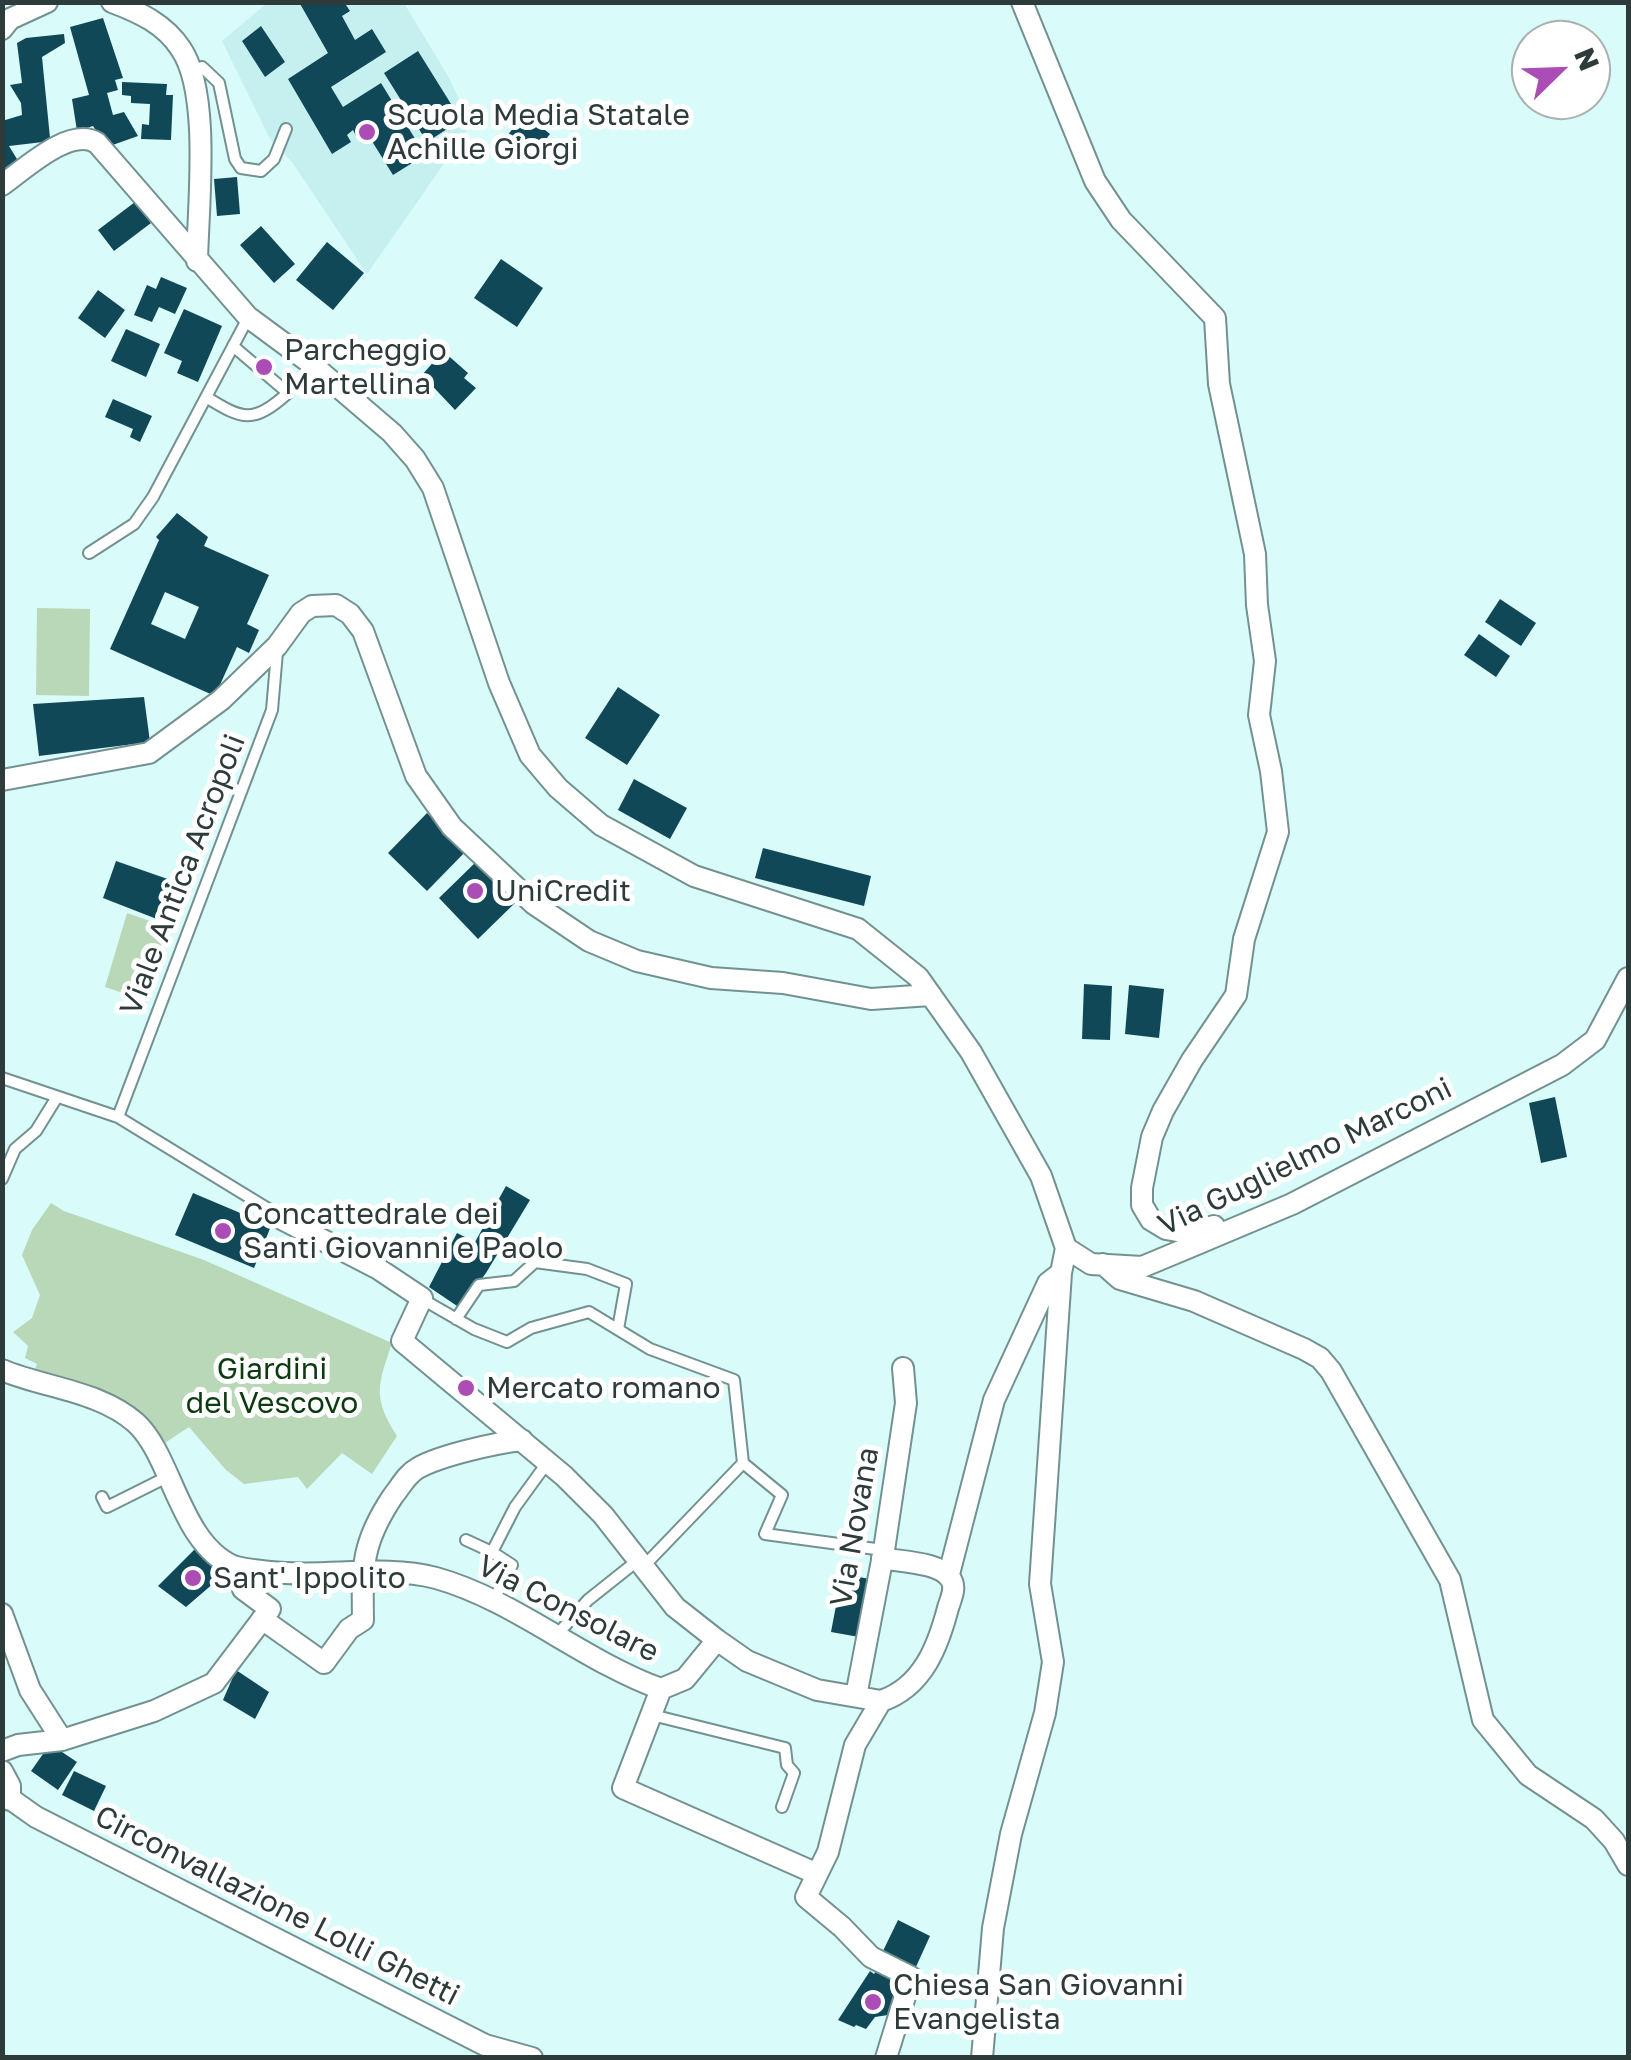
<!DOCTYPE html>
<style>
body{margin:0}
#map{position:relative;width:1631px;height:2060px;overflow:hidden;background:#d9fbfa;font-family:"Golos Text",sans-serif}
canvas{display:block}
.frame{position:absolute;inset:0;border:5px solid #2e3b3b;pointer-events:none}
.north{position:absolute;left:1511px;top:20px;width:100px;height:100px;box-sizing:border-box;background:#fff;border:2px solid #abb1b1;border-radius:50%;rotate:67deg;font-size:28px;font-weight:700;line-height:40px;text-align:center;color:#2e3b3b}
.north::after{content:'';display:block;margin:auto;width:35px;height:45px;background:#ac4cb5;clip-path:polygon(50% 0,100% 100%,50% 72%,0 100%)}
</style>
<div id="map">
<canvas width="1631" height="2060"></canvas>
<div class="frame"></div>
<div class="north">N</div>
</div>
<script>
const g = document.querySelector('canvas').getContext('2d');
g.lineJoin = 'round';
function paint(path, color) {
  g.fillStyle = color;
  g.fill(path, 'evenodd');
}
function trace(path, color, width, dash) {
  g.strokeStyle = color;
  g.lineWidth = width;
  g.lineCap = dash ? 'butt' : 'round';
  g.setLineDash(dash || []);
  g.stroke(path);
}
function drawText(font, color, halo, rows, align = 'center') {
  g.font = font + ' "Golos Text",sans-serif';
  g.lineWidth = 10;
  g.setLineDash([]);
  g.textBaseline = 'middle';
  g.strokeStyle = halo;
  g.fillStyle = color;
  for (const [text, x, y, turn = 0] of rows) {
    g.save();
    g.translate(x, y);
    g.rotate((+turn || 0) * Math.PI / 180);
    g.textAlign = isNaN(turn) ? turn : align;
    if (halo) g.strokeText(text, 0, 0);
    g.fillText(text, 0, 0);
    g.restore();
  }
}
const built = new Path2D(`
 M 267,3 L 404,3 L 448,76 L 471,125 L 367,274 L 292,162 L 270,139 L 222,41 Z`);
const green = new Path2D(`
 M 37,608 L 90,609 L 89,696 L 36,695 Z
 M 127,913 L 167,927 L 144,1000 L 105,987 Z
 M 51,1203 L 64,1211 L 204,1260 L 392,1343 C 378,1385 372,1397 397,1436 L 372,1474 L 342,1453 L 307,1489 L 298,1477 L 244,1484 L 226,1470 L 189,1427 L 154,1450 L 148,1427 L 31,1380 L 37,1364 L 25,1358 L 28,1346 L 13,1332 L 32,1318 L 40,1295 L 22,1255 L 32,1230 Z`);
const building = new Path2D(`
 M 299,2 L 344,2 L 350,11 L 342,16 L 355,40 L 372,29 L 386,52 L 331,87 L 343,107 L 381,83 L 425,155 L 393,175 L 365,130 L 356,136 L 353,130 L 347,135 L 351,142 L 332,154 L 288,79 L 328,53 Z
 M 103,18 L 123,78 L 115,80 L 118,90 L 107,93 L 113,115 L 124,112 L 138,136 L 107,147 L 93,126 L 77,131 L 72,99 L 89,95 L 70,27 Z
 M 261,26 L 285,62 L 265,77 L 242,41 Z
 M 64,34 L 65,43 L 42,57 L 50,138 L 43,142 L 9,146 L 20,164 L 2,175 L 2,121 L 22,115 L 21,103 L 10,85 L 22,83 L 17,43 L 26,38 Z
 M 418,51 L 461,120 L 427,142 L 384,73 Z
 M 122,82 L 167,84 L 166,95 L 173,95 L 171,140 L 141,139 L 142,124 L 149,125 L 150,104 L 131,103 L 131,96 L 122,95 Z
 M 525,114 L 550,134 L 527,163 L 501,143 Z
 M 237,177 L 240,214 L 217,216 L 214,179 Z
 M 135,202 L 151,223 L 114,251 L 98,230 Z
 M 261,226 L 295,264 L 274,283 L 240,245 Z
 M 327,242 L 364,273 L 333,310 L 296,280 Z
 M 501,259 L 543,288 L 517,327 L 474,298 Z
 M 161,277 L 187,288 L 175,314 L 159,307 L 152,322 L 134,315 L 147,285 L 156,289 Z
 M 98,290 L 125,310 L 105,338 L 78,318 Z
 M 184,309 L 222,326 L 198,382 L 177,373 L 182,361 L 164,353 Z
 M 126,329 L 160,344 L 146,377 L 111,361 Z
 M 443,351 L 468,373 L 464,378 L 476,388 L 455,410 L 422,375 Z
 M 113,399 L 152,416 L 140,442 L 130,437 L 133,429 L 105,417 Z
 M 177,513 L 208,537 L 204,546 L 269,575 L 247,624 L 259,630 L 249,653 L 237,647 L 215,696 L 110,649 L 159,540 L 156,537 ZM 165,592 L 199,607 L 185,639 L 151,624 Z
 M 1500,599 L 1536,623 L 1521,646 L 1485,622 Z
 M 1479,634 L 1510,656 L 1496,677 L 1464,655 Z
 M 618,687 L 660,715 L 627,765 L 585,738 Z
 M 144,697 L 150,742 L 39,756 L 33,704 Z
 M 634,779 L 687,808 L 670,839 L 618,810 Z
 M 427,813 L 466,851 L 427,891 L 388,853 Z
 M 763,848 L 871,876 L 864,906 L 755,878 Z
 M 478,860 L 517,901 L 478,939 L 439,898 Z
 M 116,861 L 179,883 L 167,923 L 103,898 Z
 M 1084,984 L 1112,986 L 1110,1040 L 1082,1039 Z
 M 1129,985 L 1164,989 L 1159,1038 L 1125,1034 Z
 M 1555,1097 L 1567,1157 L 1541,1163 L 1529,1103 Z
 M 506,1186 L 530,1200 L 486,1273 L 460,1308 L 429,1287 L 457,1233 L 475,1242 Z
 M 193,1193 L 271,1226 L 254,1268 L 175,1235 Z
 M 199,1545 L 229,1570 L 186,1607 L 158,1586 Z
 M 842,1574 L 870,1579 L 859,1637 L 831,1632 Z
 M 236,1670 L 269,1692 L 255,1719 L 223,1700 Z
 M 50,1744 L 77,1762 L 58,1790 L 31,1771 Z
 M 74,1771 L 106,1786 L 94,1811 L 62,1795 Z
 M 898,1920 L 930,1936 L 915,1969 L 882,1953 Z
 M 877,1970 L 900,1983 L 902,1989 L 888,2015 L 875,2017 L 866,2029 L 856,2025 L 854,2027 L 838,2020 L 870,1971 L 874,1974 Z`);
const lane = new Path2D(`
 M 192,70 L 202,67 L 219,83 L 235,159 L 241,168 L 261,171 L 274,159 L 286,129
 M 206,397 C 243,420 253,424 288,393 L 233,346
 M 89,553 L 134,524 L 153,497 L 248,318
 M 2,1078 L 118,1117 L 270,1210
 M 118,1117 L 272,710 L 277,652
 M 2,1179 L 15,1149 L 36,1131 L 57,1097
 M 422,1299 L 474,1329 L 507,1342 L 531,1328 L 589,1312 L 650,1349 L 734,1380 L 743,1463 L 643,1567
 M 456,1319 L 479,1285 L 514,1281 L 535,1262 L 587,1269 L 626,1284 L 618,1329
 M 743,1463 L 782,1495 L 765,1534 L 883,1550
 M 102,1497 L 107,1507 L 167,1477
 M 466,1540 L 492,1552
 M 493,1601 L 512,1565 L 492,1552 L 515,1507 L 547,1463
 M 555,1637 L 588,1600 L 637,1561
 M 652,1715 L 785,1748 L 787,1765 L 794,1773 L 782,1807`);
const street = new Path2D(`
 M 112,2 C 139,12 165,24 181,49 C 211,93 198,207 197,261
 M 1022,2 L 1095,181 L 1121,220 L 1215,318 L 1219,384 L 1255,554 L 1257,605 L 1265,661 L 1259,715 L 1271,771 L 1278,832 L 1244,939 L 1236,995 L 1192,1060 L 1163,1111 L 1152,1137 L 1142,1188 L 1142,1205 L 1151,1220 L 1166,1229 L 1188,1233 L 1214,1226
 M 2,29 L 10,19 L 47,2
 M 2,185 C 25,169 70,126 97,143 L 248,317 L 309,362 L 392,433 L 415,459 L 433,488 L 499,683 L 530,755 L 558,788 L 601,825 L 694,876 L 858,929 L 918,977 L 971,1052 L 1041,1176 L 1066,1248 L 1091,1264 L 1142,1267 L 1190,1247 L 1292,1204 L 1562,1065 L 1595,1040 L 1628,978
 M 2,780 L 149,753 L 221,700 L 277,646 L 301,613 L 312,606 L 336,605 L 350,614 L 363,631 L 416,776 L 452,827 L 534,904 L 589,941 L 637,961 L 711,978 L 783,983 L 871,999 L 931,995
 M 280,1218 L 377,1268 L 422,1298 L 402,1341 L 564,1476 L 603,1515 L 675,1607 L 717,1640
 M 1103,1264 L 1120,1279 L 1194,1301 L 1304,1349 L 1320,1358 L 1331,1371 L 1450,1580 L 1483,1720 L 1528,1775 L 1594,1819 L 1614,1841 L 1628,1865
 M 2,1370 C 45,1388 100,1391 136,1423 C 172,1456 180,1543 233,1566 C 244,1570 258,1570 270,1572 C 326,1578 383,1564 436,1578 C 515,1600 583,1661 661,1689 L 685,1679 L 717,1640 L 747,1661 L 817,1690 L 881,1701 C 923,1687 938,1646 948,1608 C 951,1598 957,1587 950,1578 C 939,1562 901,1562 882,1558
 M 949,1574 L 994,1400 L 1048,1283 L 1061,1273
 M 2,1614 L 30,1690 L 62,1740
 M 262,1619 L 324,1663 L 349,1629 L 363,1620 C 362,1566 362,1542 393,1496 C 401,1486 407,1474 418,1468 C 441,1455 496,1443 522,1440
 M 661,1689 L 623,1788 L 815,1873
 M 856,1696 L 884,1550 L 906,1403 L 903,1368
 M 881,1701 L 855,1745 L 828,1852 L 806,1897 L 842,1927 L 871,1957 L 911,1977 L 886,2058
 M 2,1751 L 18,1745 L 62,1740 L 154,1711 L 214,1683 L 270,1609 L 243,1589 L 244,1569
 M 2,1771 L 10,1786 L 10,1800
 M 2,1793 L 36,1817 L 485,2045 L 532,2058
 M 982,2058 L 993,1928 L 1011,1834 L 1045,1713 L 1053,1662 L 1040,1584 L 1061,1273 L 1066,1248`);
const markers = [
 [367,132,10,"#ac4cb5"],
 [264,367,10,"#ac4cb5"],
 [475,891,10,"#ac4cb5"],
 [223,1231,10,"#ac4cb5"],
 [466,1388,10,"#ac4cb5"],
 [193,1578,10,"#ac4cb5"],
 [873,2002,10,"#ac4cb5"]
];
const poiNames = [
 ["Scuola Media Statale",387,115],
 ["Achille Giorgi",387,149],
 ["Parcheggio",284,350],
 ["Martellina",284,384],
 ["UniCredit",495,891],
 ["Concattedrale dei",243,1214],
 ["Santi Giovanni e Paolo",243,1248],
 ["Mercato romano",486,1388],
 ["Sant' Ippolito",213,1578],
 ["Chiesa San Giovanni",893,1985],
 ["Evangelista",893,2019]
];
const streetNames = [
 ["Viale Antica Acropoli",183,875,-69],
 ["Via Guglielmo Marconi",1305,1157,-26],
 ["Via Novana",855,1527,-80],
 ["Via Consolare",568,1609,27],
 ["Circonvallazione Lolli Ghetti",277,1906,27]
];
const parkNames = [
 ["Giardini",272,1369],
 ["del Vescovo",272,1403]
];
paint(built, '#c6f0ef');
paint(green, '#b9d8b8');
paint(building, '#104858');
trace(lane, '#739191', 14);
trace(street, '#739191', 24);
trace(lane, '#fff', 10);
trace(street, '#fff', 20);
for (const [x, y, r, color] of markers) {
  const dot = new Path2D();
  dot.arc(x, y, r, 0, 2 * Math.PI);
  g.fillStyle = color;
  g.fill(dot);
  trace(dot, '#fff', 4);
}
drawText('30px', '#2e3b3b', '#fff', poiNames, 'left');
drawText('30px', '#2e3b3b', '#fff', streetNames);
drawText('30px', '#0d3b11', '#fff', parkNames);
</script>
